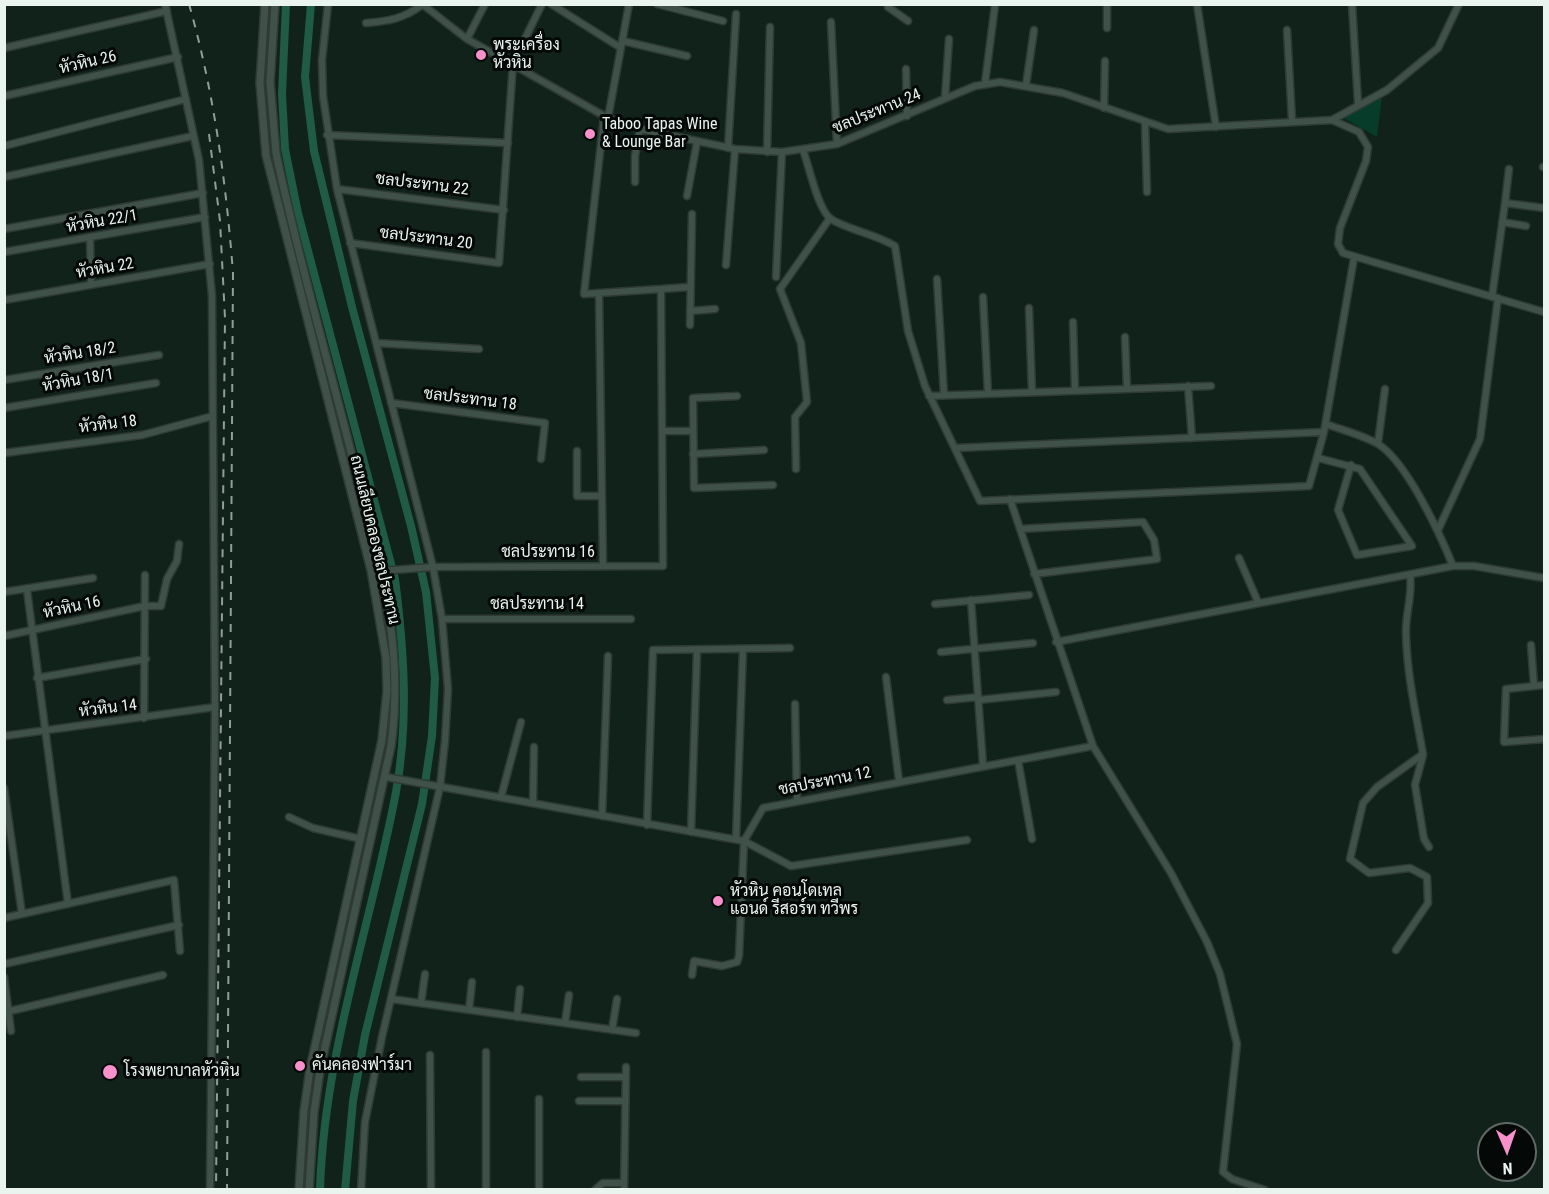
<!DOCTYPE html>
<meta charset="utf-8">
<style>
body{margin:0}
#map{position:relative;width:1549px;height:1194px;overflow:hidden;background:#11221b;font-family:"Roboto Condensed",sans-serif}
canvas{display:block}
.frame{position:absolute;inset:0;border:6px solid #e9f4ef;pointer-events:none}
.north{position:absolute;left:1477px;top:1122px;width:60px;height:60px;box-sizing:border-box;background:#040907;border:2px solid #606764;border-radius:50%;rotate:178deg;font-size:16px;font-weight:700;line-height:24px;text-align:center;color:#e9f4ef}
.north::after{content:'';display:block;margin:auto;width:21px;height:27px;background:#f890cb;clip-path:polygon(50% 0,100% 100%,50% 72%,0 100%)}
</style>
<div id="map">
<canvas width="1549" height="1194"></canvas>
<div class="frame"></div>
<div class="north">N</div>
</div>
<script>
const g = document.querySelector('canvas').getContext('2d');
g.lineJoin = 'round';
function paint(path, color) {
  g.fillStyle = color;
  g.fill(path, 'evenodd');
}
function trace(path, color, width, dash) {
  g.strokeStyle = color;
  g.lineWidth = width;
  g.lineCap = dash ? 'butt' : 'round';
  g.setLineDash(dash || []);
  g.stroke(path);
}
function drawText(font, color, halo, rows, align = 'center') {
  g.font = font + ' "Roboto Condensed",Sarabun,sans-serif';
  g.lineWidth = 6;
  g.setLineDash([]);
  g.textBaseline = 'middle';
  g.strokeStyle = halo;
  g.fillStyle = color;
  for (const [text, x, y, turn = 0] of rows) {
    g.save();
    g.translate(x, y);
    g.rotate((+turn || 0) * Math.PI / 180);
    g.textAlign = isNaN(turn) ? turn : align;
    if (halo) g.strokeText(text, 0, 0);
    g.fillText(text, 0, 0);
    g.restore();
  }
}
const green = new Path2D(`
 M 1382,96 L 1377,137 L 1342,117 Z`);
const canal = new Path2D(`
 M 286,4 L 282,94 L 285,149 L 298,213 L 395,579 C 404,650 409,720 396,792 C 371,925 324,1053 320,1190
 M 311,4 L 305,77 L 314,151 L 352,307 L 411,526 L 426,592 L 435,678 L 432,736 L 422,804 L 365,1035 L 353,1101 L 345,1190`);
const minor = new Path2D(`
 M 165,4 L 199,160 L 212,296 L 215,707 L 210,1190
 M 328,4 L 322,60 L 323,96 L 337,189 L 433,567 L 442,619 L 448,689 L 445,741 L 440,787 L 382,1037 L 365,1122 L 361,1190
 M 422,4 L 467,39 L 608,118 L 640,129 L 735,149 L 782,152 L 837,144 L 975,86 L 1000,82 L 1063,93 L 1168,129 L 1332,120 L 1359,132 L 1368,147 L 1366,161 L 1340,228 L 1338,244 L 1343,253 L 1544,312
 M 551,4 L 621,48
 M 657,4 L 723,21
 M 888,4 L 888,7 L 908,21
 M 1197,4 L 1216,127
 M 1352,4 L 1358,103
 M 831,22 L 837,144
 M 366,23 C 389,21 403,19 422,5
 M 1107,28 L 1107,4
 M 1287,30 L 1292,120
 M 467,39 L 485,4
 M 623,41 L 687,56
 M 4,48 L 167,11
 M 906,69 L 907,116
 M 985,83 L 995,5
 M 1026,85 L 1034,30
 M 4,96 L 178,57
 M 945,98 L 949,39
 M 1104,108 L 1105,61
 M 608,118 L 629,4
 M 1332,120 L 1387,90 L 1438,48 L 1459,4
 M 1145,122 L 1147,192
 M 327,135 L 508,143
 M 4,146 L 186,99
 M 728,148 L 736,14
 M 803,150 C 809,166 818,210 831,219 C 846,229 875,234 895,246 L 908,331 L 925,386 L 980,501 L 1309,486 L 1324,432 L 1354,258
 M 767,152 L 770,27
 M 1543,167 L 1544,167
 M 4,177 L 193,136
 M 635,182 L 635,156 L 640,129
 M 337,189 L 504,210
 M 687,196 L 697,142
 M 1505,203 L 1509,169
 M 1502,222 L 1526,226
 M 4,229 L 203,193
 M 90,238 L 91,285
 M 350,243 L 499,263 L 513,63 L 542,4
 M 4,252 L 205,217
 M 726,265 L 735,149
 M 776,277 L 782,152
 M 937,279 L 944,395
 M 661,289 L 689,287
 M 599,294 L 603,566
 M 983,297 L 988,394
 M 1492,297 L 1505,203 L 1544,208
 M 4,300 L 210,264
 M 1029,308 L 1032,392
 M 690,311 L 715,309
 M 1073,322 L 1075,390
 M 690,325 L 692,214
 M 1125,337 L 1127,389
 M 376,343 L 479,349
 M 4,380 L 159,355
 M 1188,386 L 1192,438
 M 737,396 L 693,398 L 694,488 L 773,485
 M 929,396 L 1211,386
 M 391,403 L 545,423 L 541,459
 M 4,408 L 156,383
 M 1326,424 C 1342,430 1363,435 1378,444 C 1407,462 1440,534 1453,566
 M 662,431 L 693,431
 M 1378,443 L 1385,389
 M 955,448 L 1324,432
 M 577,451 L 577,496 L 601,496
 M 4,453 L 142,435 L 213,416
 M 693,454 L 764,450
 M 1318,458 L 1360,469 L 1412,546 L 1357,555 L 1338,510 L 1351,465
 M 796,469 L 795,417 L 807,402 L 801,343 L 780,289 L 830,218
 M 1010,499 L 1093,746 L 1171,873 L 1207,942 L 1220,974 L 1237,1044 L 1223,1172 L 1232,1179 L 1265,1190
 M 1020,529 L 1143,522 L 1154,540 L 1157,559 L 1034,574
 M 1438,530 L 1480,439 L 1498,298
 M 1239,558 L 1258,602
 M 381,571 L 433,567 L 663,566 L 661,289 L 584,294 L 604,117
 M 27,590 L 68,904
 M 4,592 L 93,578
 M 971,600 L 983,765
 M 935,604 L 1029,595
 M 442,619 L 631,619
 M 4,636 L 145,606 L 161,606 L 167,579 L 177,561 L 179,544
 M 1056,642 L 1453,566 L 1474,566 L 1544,578
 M 1531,645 L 1534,686
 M 941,652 L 1033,643
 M 886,677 L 899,781
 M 37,678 L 146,659
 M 1544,685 L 1506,689 L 1504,742 L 1544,739
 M 947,700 L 978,697
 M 978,700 L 1056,692
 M 795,704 L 797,801
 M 144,718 L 145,575
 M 4,736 L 215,707
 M 1423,755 L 1415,785 L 1424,839 L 1429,847
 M 1018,760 L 1032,839
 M 386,777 L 744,841 L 763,808 L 1093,746
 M 4,788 L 22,914
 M 501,797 L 521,722
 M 533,803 L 534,747
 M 602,816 L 608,656
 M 289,817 L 313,828 L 361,839
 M 647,825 L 653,650 L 790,648
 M 691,832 L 697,651
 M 736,839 L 743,649
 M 4,918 L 174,880 L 180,951
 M 1396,950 L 1428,903 L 1427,877 L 1410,868 L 1369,873 L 1350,859 L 1363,803 L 1377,787 L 1423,754 C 1416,714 1407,675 1406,634 C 1405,614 1413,595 1410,575
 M 4,964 L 179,925
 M 692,975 L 694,961 L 722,966 L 737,962 L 739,956 L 744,841 L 791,866 L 967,840
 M 4,977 L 11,1031
 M 391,999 L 636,1033
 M 421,1003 L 425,974
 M 469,1010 L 472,982
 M 10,1011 L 163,975
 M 517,1017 L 520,989
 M 565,1023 L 569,995
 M 612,1030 L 617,999
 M 486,1052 L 486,1190
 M 430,1055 L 431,1190
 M 581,1077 L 626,1077
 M 539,1099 L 539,1190
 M 579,1101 L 625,1101
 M 595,1190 L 603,1183 L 624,1183
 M 624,1190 L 626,1067`);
const tertiary = new Path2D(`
 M 265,4 L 260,83 L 266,155 L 371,570 L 386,658 L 387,691 L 382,740 L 310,1069 L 304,1111 L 299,1190
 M 275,4 L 270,82 L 276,153 C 298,258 328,360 354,464 C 379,560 405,645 391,746 L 320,1070 L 314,1112 L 309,1190`);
const rail = new Path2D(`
 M 189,4 C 214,92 226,182 233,273 L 227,1190
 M 209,134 L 220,221 L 225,318 L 216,1190`);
const markers = [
 [481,55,6,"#f890cb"],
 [590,134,6,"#f890cb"],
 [718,901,6,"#f890cb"],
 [300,1066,6,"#f890cb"],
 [110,1072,8,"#f890cb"]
];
const poiNames = [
 ["พระเครื่อง",493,46],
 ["หัวหิน",493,64],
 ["Taboo Tapas Wine",602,125],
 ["& Lounge Bar",602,143],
 ["หัวหิน คอนโดเทล",730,892],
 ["แอนด์ รีสอร์ท ทวีพร",730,910],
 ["คันคลองฟาร์มา",312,1066],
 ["โรงพยาบาลหัวหิน",124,1072]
];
const streetNames = [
 ["หัวหิน 26",88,63,-13],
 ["ชลประทาน 24",877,112,-22],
 ["ชลประทาน 22",422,185,7],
 ["หัวหิน 22/1",102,222,-10],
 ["ชลประทาน 20",426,239,7],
 ["หัวหิน 22",105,269,-10],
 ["หัวหิน 18/2",80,354,-9],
 ["หัวหิน 18/1",78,381,-10],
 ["ชลประทาน 18",470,400,7],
 ["หัวหิน 18",108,425,-7],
 ["ถนนเลียบคลองชลประทาน",374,540,77],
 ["ชลประทาน 16",548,553],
 ["ชลประทาน 14",537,605],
 ["หัวหิน 16",72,608,-12],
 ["หัวหิน 14",108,709,-7],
 ["ชลประทาน 12",825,782,-11]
];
paint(green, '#073c2b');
trace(canal, '#1f5b45', 8);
trace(minor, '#2f3a35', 9);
trace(tertiary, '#2f3a35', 10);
trace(minor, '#3f5149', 6);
trace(tertiary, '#3f5149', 7);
trace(rail, '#919e98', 2, [8, 8]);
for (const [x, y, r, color] of markers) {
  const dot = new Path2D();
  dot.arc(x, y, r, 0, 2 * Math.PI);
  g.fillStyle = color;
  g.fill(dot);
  trace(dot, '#040907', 2);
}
drawText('16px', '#e9f4ef', '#040907', poiNames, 'left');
drawText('16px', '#e9f4ef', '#040907', streetNames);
</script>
